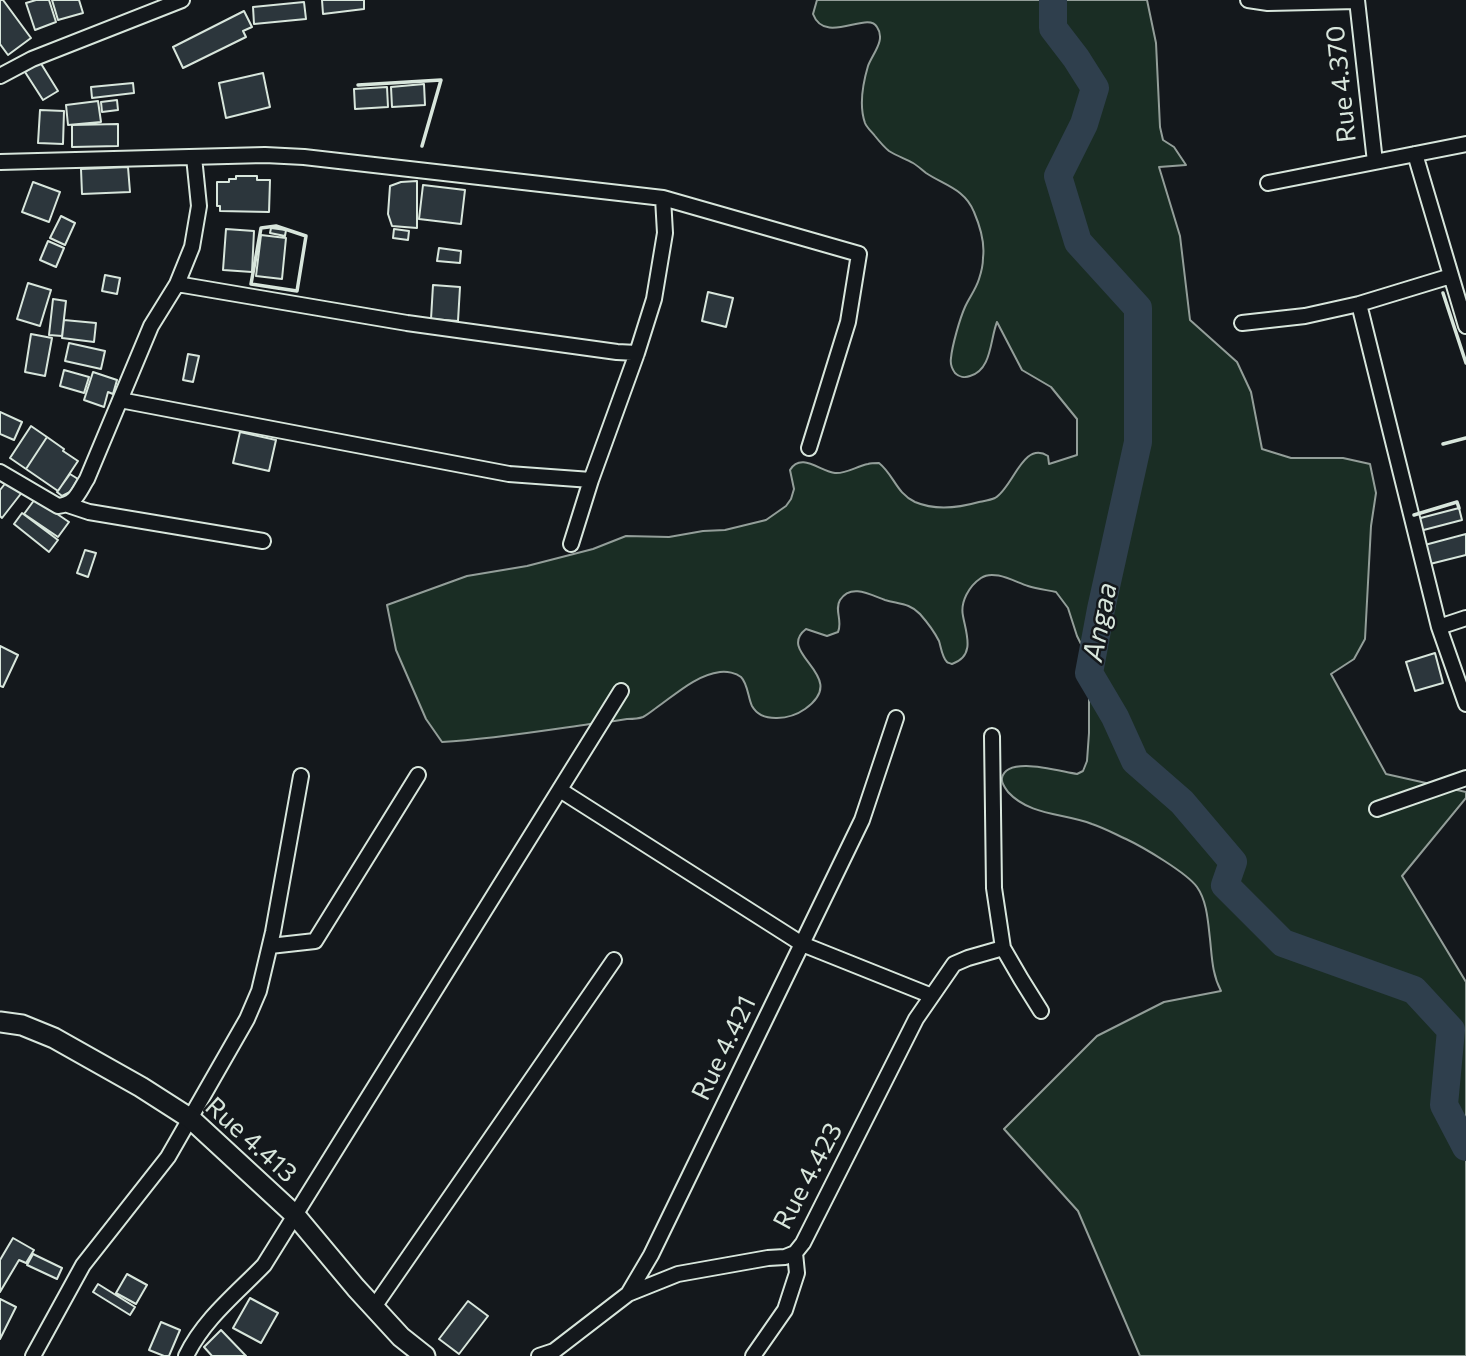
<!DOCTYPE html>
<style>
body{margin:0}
canvas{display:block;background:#14181c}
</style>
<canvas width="1466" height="1356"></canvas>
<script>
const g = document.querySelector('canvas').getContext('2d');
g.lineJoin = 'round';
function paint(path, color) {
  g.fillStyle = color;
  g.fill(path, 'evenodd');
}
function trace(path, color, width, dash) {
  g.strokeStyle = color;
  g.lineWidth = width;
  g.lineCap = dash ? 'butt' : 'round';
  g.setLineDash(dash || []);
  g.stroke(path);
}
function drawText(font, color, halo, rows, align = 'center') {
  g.font = font + ' Commissioner,sans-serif';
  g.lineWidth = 5;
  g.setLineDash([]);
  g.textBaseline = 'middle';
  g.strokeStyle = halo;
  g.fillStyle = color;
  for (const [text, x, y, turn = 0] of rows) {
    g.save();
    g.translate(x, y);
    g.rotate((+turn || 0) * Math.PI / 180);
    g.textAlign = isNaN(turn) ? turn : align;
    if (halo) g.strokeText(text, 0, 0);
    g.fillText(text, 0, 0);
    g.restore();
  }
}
const green = new Path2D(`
 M 817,0 L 1147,0 L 1156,43 L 1160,127 L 1163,140 L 1174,147 L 1186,165 L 1159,167 L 1180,236 L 1190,320 L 1237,362 L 1251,392 L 1262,449 L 1291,458 L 1343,458 L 1370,464 L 1376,493 L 1371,526 L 1365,639 L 1354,659 L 1331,674 L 1386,774 L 1466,792 L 1466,798 L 1402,876 L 1466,982 L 1466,1356 L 1140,1356 L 1078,1211 L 1004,1129 L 1097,1036 L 1164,1002 L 1221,991 C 1212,974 1212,957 1210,939 C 1208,922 1207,901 1197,887 C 1187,873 1143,847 1126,839 C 1115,834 1104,828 1092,824 C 1064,813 1030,816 1008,792 C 1005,788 1001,783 1002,778 C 1007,755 1061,772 1077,774 L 1083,771 L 1087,761 L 1089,733 L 1089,660 L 1077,636 L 1068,608 L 1056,592 C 1047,590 1037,589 1028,586 C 1015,582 994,569 981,578 C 969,586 960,602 963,616 C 966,633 976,656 952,664 C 950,663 948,663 947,662 C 942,657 941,647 939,641 C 934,631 927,622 920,614 C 910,603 898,604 885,600 C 871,595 851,583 840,600 C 834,610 843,621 838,632 L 827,636 L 806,629 C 774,654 852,676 805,709 C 791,719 762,724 752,706 C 748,698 748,684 741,677 C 736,673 727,671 720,672 C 696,675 676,694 656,708 C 652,711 647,715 643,717 C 638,719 632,719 627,719 C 615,721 602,723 590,724 C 541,731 492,739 442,742 L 426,719 L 396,650 L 387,605 L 467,576 L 527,566 L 593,549 L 626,536 L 669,537 L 703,531 L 725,530 L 766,520 L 786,506 L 791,499 L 794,489 L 790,470 C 801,452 820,471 835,473 C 846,474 857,466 868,464 C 871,463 875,463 879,463 C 894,475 896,493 915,502 C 936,511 958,508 979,502 C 984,501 991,500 995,498 C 1013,488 1023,440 1048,456 L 1049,464 L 1077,455 L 1077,419 L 1051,387 L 1022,370 L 997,322 C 990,339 992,370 970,376 C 965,378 959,377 955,373 C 952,369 950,364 951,358 C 952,346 960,318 965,307 C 969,298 976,289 979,279 C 981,273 983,265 983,258 C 985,243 980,226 974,212 C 965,189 944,185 926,173 C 922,170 918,166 913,163 C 906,159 897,156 889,151 C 884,147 879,141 875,136 C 872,132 867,128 865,123 C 859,106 863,83 868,66 C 873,53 886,40 877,27 C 868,10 825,46 813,14 Z`);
const river = new Path2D(`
 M 1053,0 L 1053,28 L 1076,58 L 1095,88 L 1084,124 L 1058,176 L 1078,242 L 1138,308 L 1138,442 L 1101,609 L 1089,673 L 1115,717 L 1135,761 L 1182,802 L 1233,862 L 1225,885 L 1283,943 L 1414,990 L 1451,1030 L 1444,1105 L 1466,1147`);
const building = new Path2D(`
 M 0,0 L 3,0 L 31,38 L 8,55 L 0,44 Z
 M 36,0 L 49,0 L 56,22 L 35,30 L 26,3 Z
 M 52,0 L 79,0 L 83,13 L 58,20 Z
 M 322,0 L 364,0 L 364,9 L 323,14 Z
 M 304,2 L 306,19 L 254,24 L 253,7 Z
 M 244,11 L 252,27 L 243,31 L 246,37 L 183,68 L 173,47 Z
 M 40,62 L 58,91 L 43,100 L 25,72 Z
 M 263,73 L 270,107 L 226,118 L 219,83 Z
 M 133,83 L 134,93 L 92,98 L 91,87 Z
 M 424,84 L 425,105 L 392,107 L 391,87 Z
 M 387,87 L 388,107 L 355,109 L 354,89 Z
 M 117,100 L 118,110 L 102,112 L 101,102 Z
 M 98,101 L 101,122 L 68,125 L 66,105 Z
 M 40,110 L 64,111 L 63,144 L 38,143 Z
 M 118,124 L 118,146 L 72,147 L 72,125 Z
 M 128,167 L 130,192 L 82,194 L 81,169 Z
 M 236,176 L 257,176 L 257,180 L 270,180 L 269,212 L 220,211 L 220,206 L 217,206 L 217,182 L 229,182 L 229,179 L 236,179 Z
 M 417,181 L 417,228 L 392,226 L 388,214 L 390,186 L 401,182 Z
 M 33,182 L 60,192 L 49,222 L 22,212 Z
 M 423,185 L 465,190 L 461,224 L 419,219 Z
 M 61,216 L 75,223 L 65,245 L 50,238 Z
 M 271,228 L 286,230 L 285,236 L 270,233 Z
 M 226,229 L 254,231 L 252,272 L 223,270 Z
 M 394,229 L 409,231 L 408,240 L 393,238 Z
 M 261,235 L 286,238 L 282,279 L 256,276 Z
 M 48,241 L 64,248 L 56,267 L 40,260 Z
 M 439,248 L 461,251 L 460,263 L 437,261 Z
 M 105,275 L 120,278 L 117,294 L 102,291 Z
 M 28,283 L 51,290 L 40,326 L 17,319 Z
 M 433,285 L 460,287 L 458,321 L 431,319 Z
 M 708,292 L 733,298 L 726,327 L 702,321 Z
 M 53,299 L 66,301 L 62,336 L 49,335 Z
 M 64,320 L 96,323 L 94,342 L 62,338 Z
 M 31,334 L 52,338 L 45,376 L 25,372 Z
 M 69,343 L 105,351 L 101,369 L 65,361 Z
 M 188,354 L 199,356 L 193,382 L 183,380 Z
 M 64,370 L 89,377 L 84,393 L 60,386 Z
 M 93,372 L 117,380 L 113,394 L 108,392 L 104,407 L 84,400 Z
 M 0,412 L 22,422 L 14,440 L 0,434 Z
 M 31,426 L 47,437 L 26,469 L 10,458 Z
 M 240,432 L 276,440 L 269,471 L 233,463 Z
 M 47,437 L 64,449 L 63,451 L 78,461 L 58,491 L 26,469 Z
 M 70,474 L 78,479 L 70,492 L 62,496 L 57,492 Z
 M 8,480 L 23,491 L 2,518 L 0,516 L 0,490 Z
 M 35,499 L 69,522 L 58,537 L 24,514 Z
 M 1459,508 L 1462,520 L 1416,532 L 1413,520 Z
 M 22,513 L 58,540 L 49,552 L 14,524 Z
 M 1466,534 L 1466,555 L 1426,565 L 1421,546 Z
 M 85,550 L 96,553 L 88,577 L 77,573 Z
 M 0,646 L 18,655 L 3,687 L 0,686 Z
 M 1435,653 L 1443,683 L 1415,691 L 1406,662 Z
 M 13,1238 L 34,1250 L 26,1263 L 19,1260 L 0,1292 L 0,1260 Z
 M 33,1254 L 62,1268 L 57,1279 L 27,1265 Z
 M 127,1274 L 147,1285 L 136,1304 L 116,1293 Z
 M 98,1284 L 135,1307 L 130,1315 L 93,1292 Z
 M 250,1298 L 278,1313 L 261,1343 L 233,1328 Z
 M 0,1299 L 16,1307 L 0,1339 Z
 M 468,1301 L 488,1316 L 459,1354 L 439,1339 Z
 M 161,1322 L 180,1330 L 169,1356 L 164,1356 L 149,1350 Z
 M 221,1330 L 246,1356 L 212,1356 L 204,1347 Z`);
const street = new Path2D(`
 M 1248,0 L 1268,3 L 1357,1
 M 1357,0 L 1375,162
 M 0,76 L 32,59 L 182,0
 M 1415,154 L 1466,326
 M 0,162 L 265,155 L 304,157 L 663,198 L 859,254 L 848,322 L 809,448
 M 1268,183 L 1466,144
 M 177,284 L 407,323 L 617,352 L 637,353
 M 1359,304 L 1439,627 L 1466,704
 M 1242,323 L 1305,316 L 1359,304 L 1451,276
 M 120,400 L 509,474 L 591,480
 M 0,472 L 58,506 C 76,504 78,493 87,479 L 151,326 L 177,284 L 192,247 L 199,206 L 194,157
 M 68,505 L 89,512 L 263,541
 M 571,544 L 591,480 L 637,353 L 654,299 L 665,233 L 663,198
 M 1439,627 L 1466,618
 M 992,736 L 994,888 L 1003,948 L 1021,979 L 1041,1011
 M 560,790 L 802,944 L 932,996
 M 1377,809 L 1466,778
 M 270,946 L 315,941 L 418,775
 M 628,1294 L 678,1274 L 768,1258 L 785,1257 L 795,1253
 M 374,1307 L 614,960
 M 33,1356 L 83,1265 L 168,1157 L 247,1019 L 259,991 L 273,932 L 301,776
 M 186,1356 C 204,1319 236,1294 264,1265 L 621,691
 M 539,1356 L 554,1351 L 628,1294 L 651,1255 L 862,820 L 896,718
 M 753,1356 L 785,1310 L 797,1273 L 795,1253 L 803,1243 L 916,1019 L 954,964 L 968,958 L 1003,948`);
const secondary = new Path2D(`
 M 0,1022 L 22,1025 L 54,1038 L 141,1087 L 191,1119 L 295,1215 L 356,1288 L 401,1337 L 425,1356`);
const wall = new Path2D(`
 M 358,85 L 441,80 L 422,146
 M 276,226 L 306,236 L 297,291 L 251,284 L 261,228 Z
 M 1443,293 L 1466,363
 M 1443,444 L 1466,438
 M 1414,515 L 1457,502 L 1459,508`);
const streetNames = [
 ["Rue 4.370",1341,84,-96],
 ["Rue 4.421",724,1048,-64],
 ["Rue 4.413",251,1140,42],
 ["Rue 4.423",808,1176,-62]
];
const waterNames = [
 ["Angaa",1100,622,-79]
];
paint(green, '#1a2d24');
trace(green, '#939e99', 2);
trace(river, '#2f3f4d', 28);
paint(building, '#2c363c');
trace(building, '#d8e6dc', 2);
trace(street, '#d8e6dc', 18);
trace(secondary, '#d8e6dc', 23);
trace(street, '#14181c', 14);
trace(secondary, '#14181c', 19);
trace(wall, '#d8e6dc', 3.5);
drawText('26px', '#d8e6dc', '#14181c', streetNames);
drawText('italic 28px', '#d8e6dc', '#14181c', waterNames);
</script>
